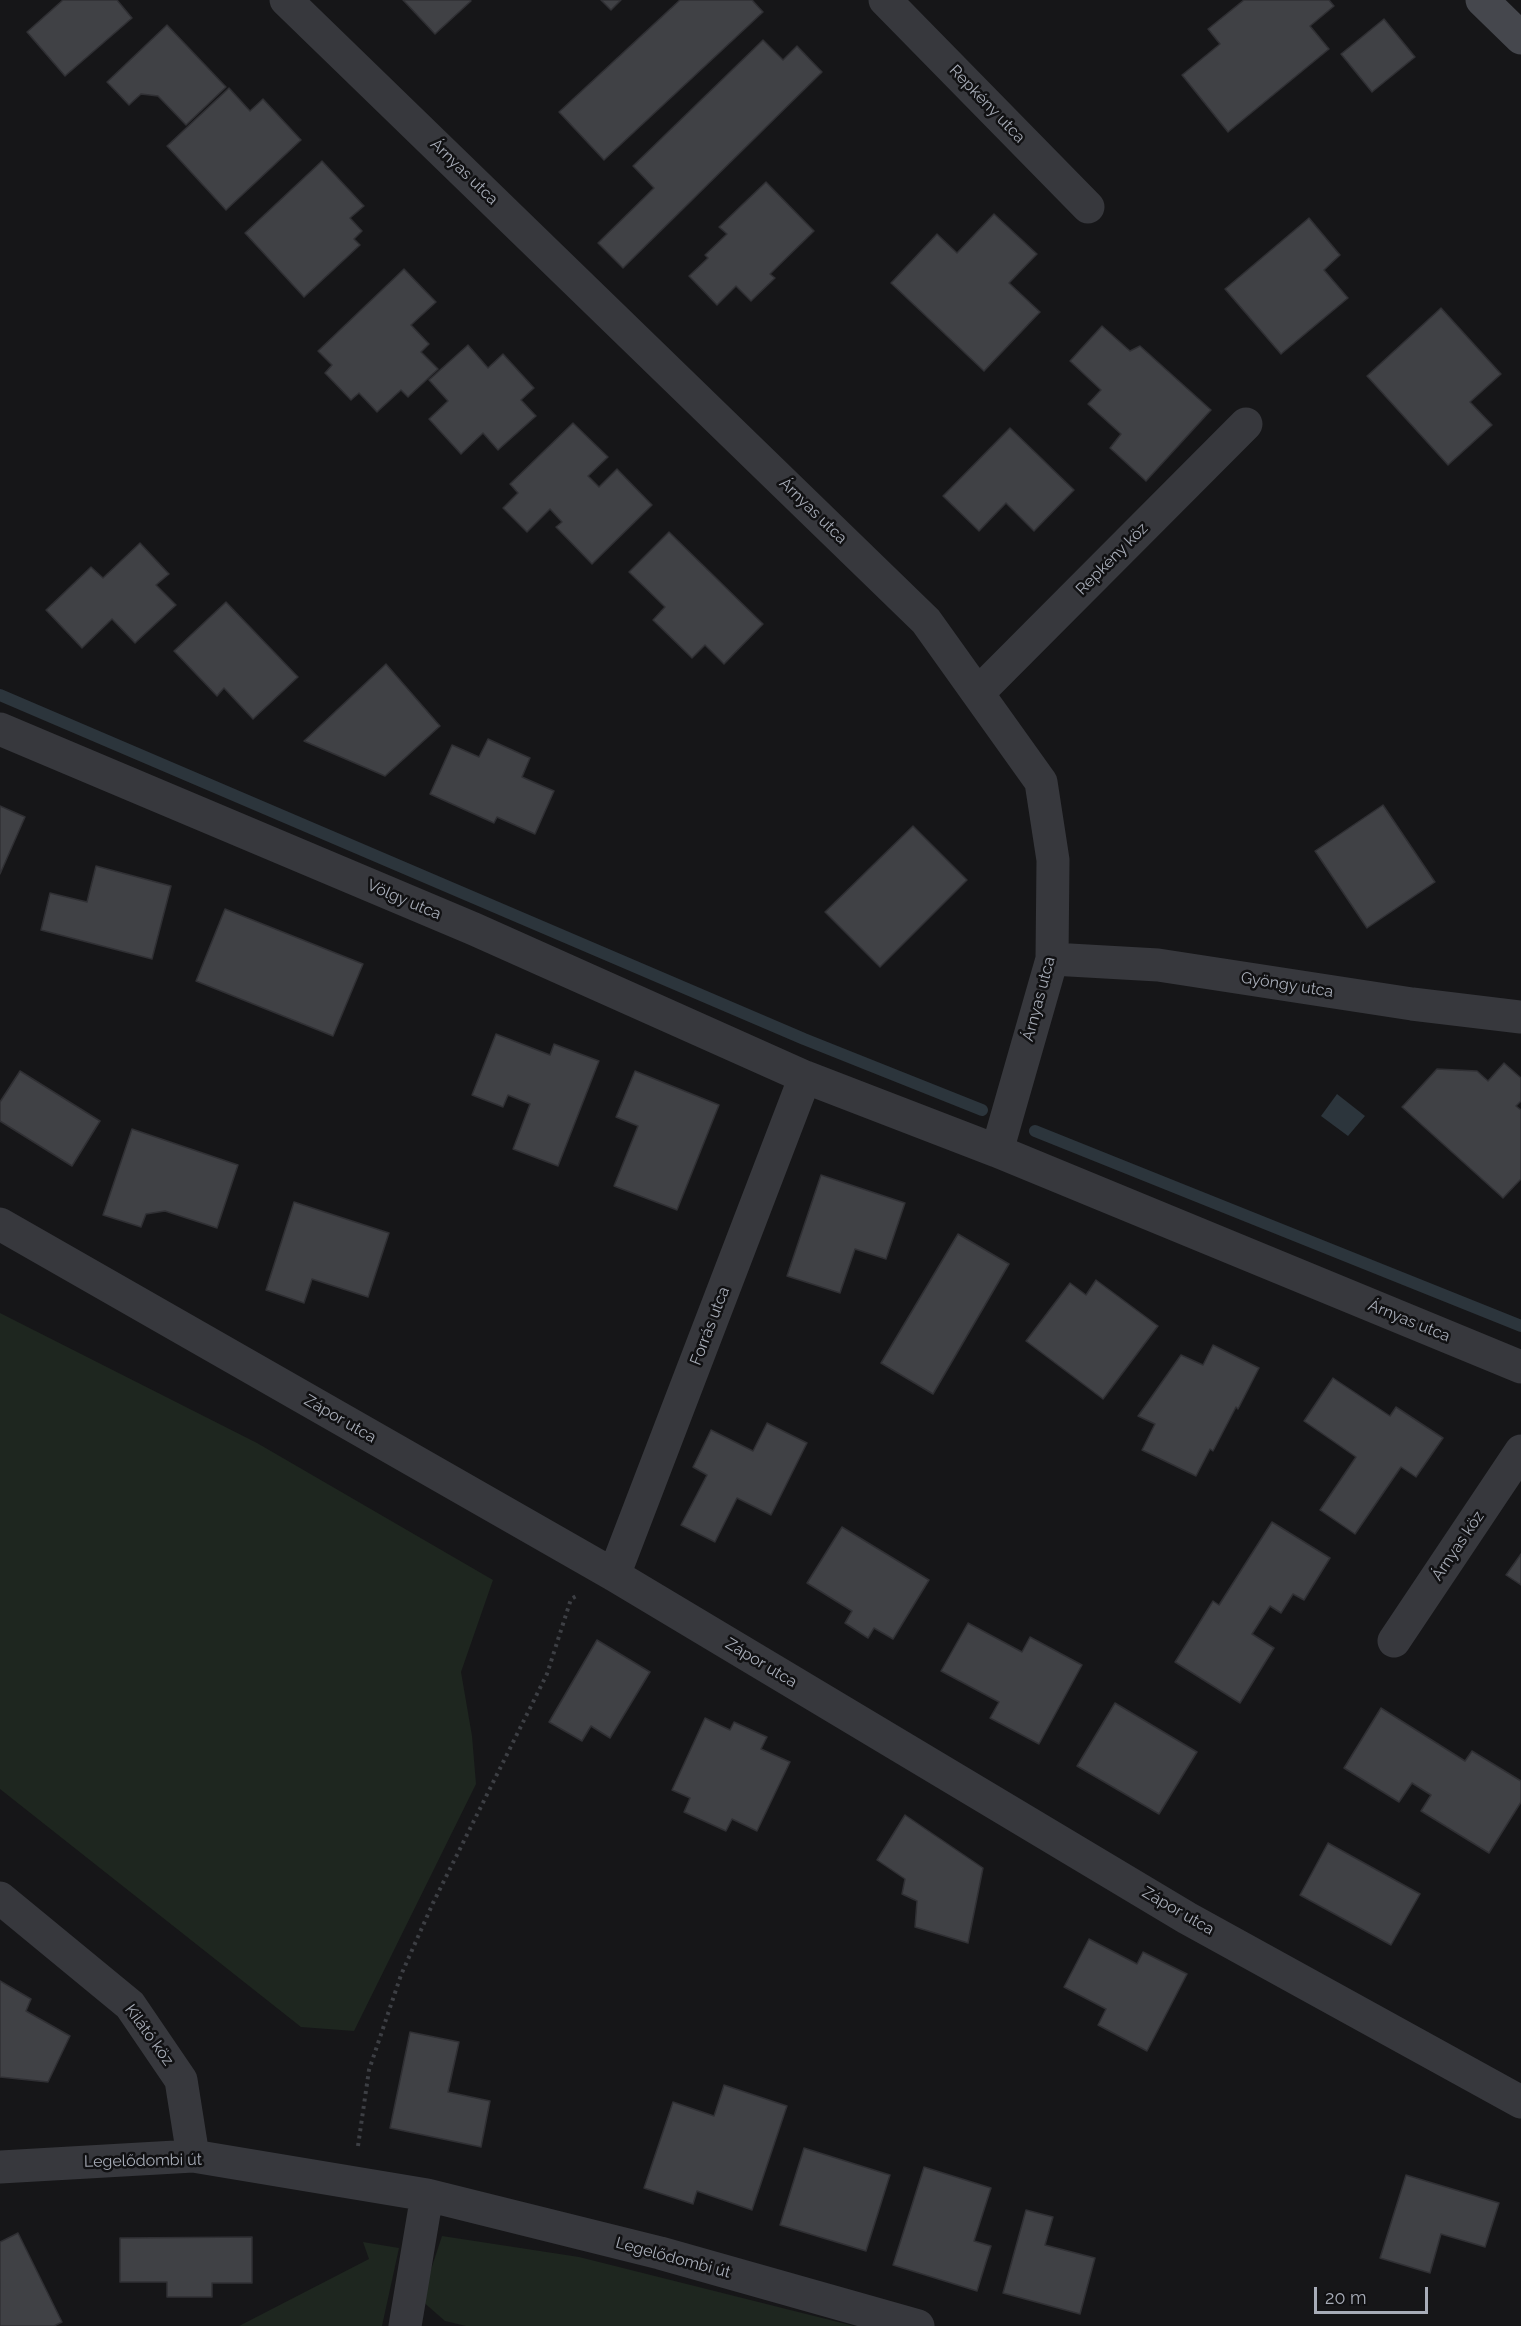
<!DOCTYPE html>
<meta charset="utf-8">
<style>
body{margin:0}
#map{position:relative;width:1521px;height:2326px;overflow:hidden;background:#161618;font-family:Raleway,sans-serif}
canvas{display:block}
.scale{position:absolute;left:1314px;top:2287px;width:114px;height:27px;box-sizing:border-box;border:3px solid #a8adb8;border-top:0;padding-left:8px;font-size:18px;line-height:21px;white-space:nowrap;color:#a8adb8;-webkit-text-stroke:4px #111113;paint-order:stroke}
</style>
<div id="map">
<canvas width="1521" height="2326"></canvas>
<div class="scale">20 m</div>
</div>
<script>
const g = document.querySelector('canvas').getContext('2d');
g.lineJoin = 'round';
function paint(path, color) {
  g.fillStyle = color;
  g.fill(path, 'evenodd');
}
function trace(path, color, width, dash) {
  g.strokeStyle = color;
  g.lineWidth = width;
  g.lineCap = dash ? 'butt' : 'round';
  g.setLineDash(dash || []);
  g.stroke(path);
}
function drawText(font, color, halo, rows, align = 'center') {
  g.font = font + ' Raleway,sans-serif';
  g.lineWidth = 5;
  g.setLineDash([]);
  g.textBaseline = 'middle';
  g.strokeStyle = halo;
  g.fillStyle = color;
  for (const [text, x, y, turn = 0] of rows) {
    g.save();
    g.translate(x, y);
    g.rotate((+turn || 0) * Math.PI / 180);
    g.textAlign = isNaN(turn) ? turn : align;
    if (halo) g.strokeText(text, 0, 0);
    g.fillText(text, 0, 0);
    g.restore();
  }
}
const green = new Path2D(`
 M 0,1313 L 257,1443 L 493,1580 L 461,1672 L 472,1736 L 476,1784 L 354,2031 L 301,2027 L 0,1789 Z
 M 442,2236 L 579,2257 L 854,2326 L 466,2326 L 445,2321 L 421,2300 Z
 M 363,2242 L 399,2248 L 382,2326 L 239,2326 L 369,2259 Z`);
const water = new Path2D(`
 M 1337,1094 L 1365,1116 L 1348,1136 L 1321,1116 Z`);
const stream = new Path2D(`
 M 0,695 L 804,1039 L 982,1110
 M 1035,1131 L 1521,1326`);
const building = new Path2D(`
 M 63,0 L 117,0 L 132,18 L 65,76 L 27,32 Z
 M 403,0 L 470,0 L 471,1 L 435,34 Z
 M 601,0 L 621,0 L 611,10 Z
 M 680,0 L 752,0 L 763,12 L 604,160 L 559,112 Z
 M 1244,0 L 1329,0 L 1334,6 L 1310,26 L 1329,49 L 1228,132 L 1182,75 L 1220,44 L 1208,29 Z
 M 1384,19 L 1415,57 L 1372,92 L 1341,54 Z
 M 167,25 L 226,87 L 186,125 L 158,96 L 141,94 L 129,105 L 107,82 Z
 M 763,40 L 783,60 L 797,46 L 822,72 L 623,268 L 598,243 L 654,188 L 633,166 Z
 M 229,88 L 250,111 L 263,99 L 301,140 L 226,210 L 167,146 Z
 M 322,161 L 364,206 L 350,218 L 362,231 L 354,239 L 360,245 L 304,297 L 245,233 Z
 M 766,182 L 814,231 L 770,274 L 775,278 L 751,301 L 736,286 L 717,305 L 689,276 L 708,258 L 705,255 L 727,234 L 719,227 Z
 M 994,214 L 1037,254 L 1009,283 L 1040,312 L 984,371 L 891,283 L 937,234 L 957,253 Z
 M 1309,218 L 1340,255 L 1324,270 L 1348,298 L 1281,354 L 1225,289 Z
 M 404,269 L 436,302 L 411,325 L 429,344 L 421,352 L 438,369 L 408,397 L 401,390 L 377,412 L 359,393 L 351,400 L 325,373 L 332,365 L 318,351 Z
 M 1441,308 L 1501,374 L 1470,402 L 1492,425 L 1448,465 L 1367,376 Z
 M 1102,326 L 1130,351 L 1140,346 L 1211,410 L 1146,481 L 1110,448 L 1121,434 L 1088,404 L 1101,390 L 1070,361 Z
 M 468,345 L 488,368 L 503,354 L 534,388 L 521,400 L 536,416 L 498,450 L 483,433 L 461,454 L 429,419 L 448,401 L 429,380 Z
 M 573,423 L 608,457 L 588,476 L 599,487 L 617,469 L 652,505 L 592,564 L 556,527 L 562,522 L 550,509 L 527,532 L 503,508 L 518,493 L 510,484 Z
 M 1010,428 L 1074,490 L 1034,531 L 1006,503 L 979,531 L 943,496 Z
 M 669,532 L 763,624 L 724,664 L 705,645 L 692,658 L 653,620 L 665,607 L 629,572 Z
 M 140,543 L 169,574 L 156,585 L 176,605 L 135,643 L 112,619 L 82,648 L 46,610 L 91,567 L 103,578 Z
 M 226,602 L 298,677 L 253,719 L 224,688 L 217,696 L 174,651 Z
 M 386,664 L 440,726 L 385,776 L 304,741 Z
 M 488,739 L 530,758 L 522,777 L 554,791 L 535,834 L 497,817 L 494,823 L 430,794 L 452,745 L 479,757 Z
 M 1383,805 L 1435,882 L 1367,928 L 1315,851 Z
 M 0,806 L 25,817 L 0,874 Z
 M 913,826 L 967,880 L 880,967 L 825,912 Z
 M 96,866 L 171,886 L 152,959 L 41,930 L 50,893 L 87,902 Z
 M 225,909 L 363,964 L 333,1036 L 196,981 Z
 M 496,1034 L 550,1055 L 554,1044 L 599,1061 L 558,1166 L 513,1149 L 530,1104 L 508,1095 L 503,1107 L 472,1095 Z
 M 1504,1063 L 1521,1078 L 1521,1101 L 1516,1106 L 1521,1110 L 1521,1179 L 1503,1198 L 1402,1107 L 1437,1069 L 1477,1071 L 1488,1081 Z
 M 20,1071 L 100,1121 L 72,1166 L 0,1121 L 0,1102 Z
 M 635,1071 L 719,1105 L 677,1210 L 614,1186 L 638,1126 L 616,1117 Z
 M 132,1129 L 238,1165 L 217,1228 L 165,1211 L 146,1214 L 141,1227 L 103,1215 Z
 M 821,1175 L 905,1203 L 886,1259 L 855,1249 L 840,1293 L 787,1276 Z
 M 294,1202 L 389,1233 L 368,1297 L 312,1279 L 304,1303 L 266,1290 Z
 M 958,1234 L 1009,1264 L 933,1394 L 881,1363 Z
 M 1096,1280 L 1158,1326 L 1103,1399 L 1026,1341 L 1070,1283 L 1086,1295 Z
 M 1213,1345 L 1259,1368 L 1238,1409 L 1236,1407 L 1213,1451 L 1210,1449 L 1196,1476 L 1142,1450 L 1155,1424 L 1138,1416 L 1181,1355 L 1203,1365 Z
 M 1333,1378 L 1390,1416 L 1396,1407 L 1443,1438 L 1416,1477 L 1401,1467 L 1355,1534 L 1320,1510 L 1356,1457 L 1304,1421 Z
 M 767,1423 L 807,1443 L 771,1515 L 737,1498 L 715,1542 L 681,1525 L 707,1475 L 693,1467 L 711,1430 L 753,1451 Z
 M 1272,1522 L 1330,1558 L 1304,1600 L 1293,1594 L 1281,1613 L 1270,1606 L 1252,1634 L 1274,1648 L 1240,1703 L 1175,1662 L 1213,1601 L 1219,1605 Z
 M 842,1527 L 929,1580 L 893,1639 L 874,1628 L 868,1638 L 845,1623 L 852,1611 L 807,1583 Z
 M 1521,1554 L 1521,1585 L 1506,1575 Z
 M 968,1623 L 1022,1652 L 1030,1637 L 1082,1665 L 1039,1744 L 990,1718 L 999,1702 L 941,1671 Z
 M 597,1640 L 650,1672 L 610,1738 L 591,1726 L 582,1741 L 549,1722 Z
 M 1115,1703 L 1197,1752 L 1159,1814 L 1077,1766 Z
 M 1381,1708 L 1465,1761 L 1472,1751 L 1521,1781 L 1521,1802 L 1489,1853 L 1421,1811 L 1431,1795 L 1412,1783 L 1399,1802 L 1344,1768 Z
 M 705,1718 L 730,1730 L 734,1722 L 767,1737 L 761,1749 L 790,1762 L 757,1831 L 732,1819 L 726,1831 L 684,1812 L 690,1798 L 672,1790 Z
 M 905,1815 L 983,1868 L 968,1943 L 915,1927 L 917,1901 L 902,1894 L 905,1879 L 877,1860 Z
 M 1328,1843 L 1420,1894 L 1391,1945 L 1300,1895 Z
 M 1089,1939 L 1137,1964 L 1143,1952 L 1187,1974 L 1147,2051 L 1098,2025 L 1106,2009 L 1064,1987 Z
 M 0,1981 L 31,1999 L 26,2011 L 70,2036 L 48,2082 L 0,2077 Z
 M 410,2032 L 459,2042 L 448,2092 L 490,2101 L 481,2147 L 390,2128 Z
 M 724,2085 L 787,2106 L 752,2210 L 697,2191 L 693,2204 L 644,2188 L 673,2102 L 714,2116 Z
 M 804,2148 L 890,2175 L 866,2251 L 780,2225 Z
 M 924,2167 L 991,2188 L 974,2241 L 991,2246 L 977,2291 L 893,2265 Z
 M 1406,2175 L 1499,2203 L 1485,2247 L 1441,2234 L 1430,2273 L 1380,2258 Z
 M 1026,2210 L 1053,2217 L 1045,2245 L 1095,2258 L 1080,2314 L 1003,2293 Z
 M 18,2233 L 62,2322 L 54,2326 L 0,2326 L 0,2242 Z
 M 252,2237 L 252,2283 L 212,2283 L 212,2297 L 167,2297 L 167,2282 L 120,2282 L 120,2238 Z`);
const path = new Path2D(`
 M 358,2146 L 369,2070 L 401,1975 L 433,1903 L 547,1674 L 571,1599 L 578,1595`);
const minor = new Path2D(`
 M 286,0 L 926,621 L 1041,782 L 1053,860 L 1052,959 L 997,1151
 M 885,0 L 1088,207
 M 978,693 L 1246,424
 M 0,729 L 474,929 L 805,1077 L 997,1151 L 1521,1367
 M 1052,959 L 1158,965 L 1412,1004 L 1521,1017
 M 0,1224 L 614,1575 L 1187,1918 L 1521,2102
 M 614,1575 L 805,1077
 M 1394,1641 L 1521,1451
 M 0,1898 L 130,2005 L 181,2080 L 193,2156
 M 0,2167 L 193,2156 L 427,2195 L 660,2253 L 918,2326
 M 405,2326 L 427,2195`);
const secondary = new Path2D(`
 M 1482,0 L 1521,38`);
const streetNames = [
 ["Repkény utca",987,104,46],
 ["Árnyas utca",464,172,44],
 ["Árnyas utca",813,511,44],
 ["Repkény köz",1112,559,-45],
 ["Völgy utca",404,900,23],
 ["Gyöngy utca",1287,985,9],
 ["Árnyas utca",1039,999,-75],
 ["Árnyas utca",1409,1321,22],
 ["Forrás utca",710,1326,-69],
 ["Zápor utca",340,1419,30],
 ["Árnyas köz",1458,1546,-56],
 ["Zápor utca",761,1663,31],
 ["Zápor utca",1178,1911,30],
 ["Kilátó köz",149,2035,54],
 ["Legelődombi út",143,2161,-1],
 ["Legelődombi út",673,2258,15]
];
paint(green, '#1e261f');
paint(water, '#2c353c');
trace(stream, '#2c353c', 12);
paint(building, '#404145');
trace(building, '#303034', 1.5);
trace(path, '#3d3f44', 4, [3, 4.5]);
trace(minor, '#37383d', 33);
trace(secondary, '#45474d', 33);
drawText('16px', '#a8adb8', '#111113', streetNames);
</script>
